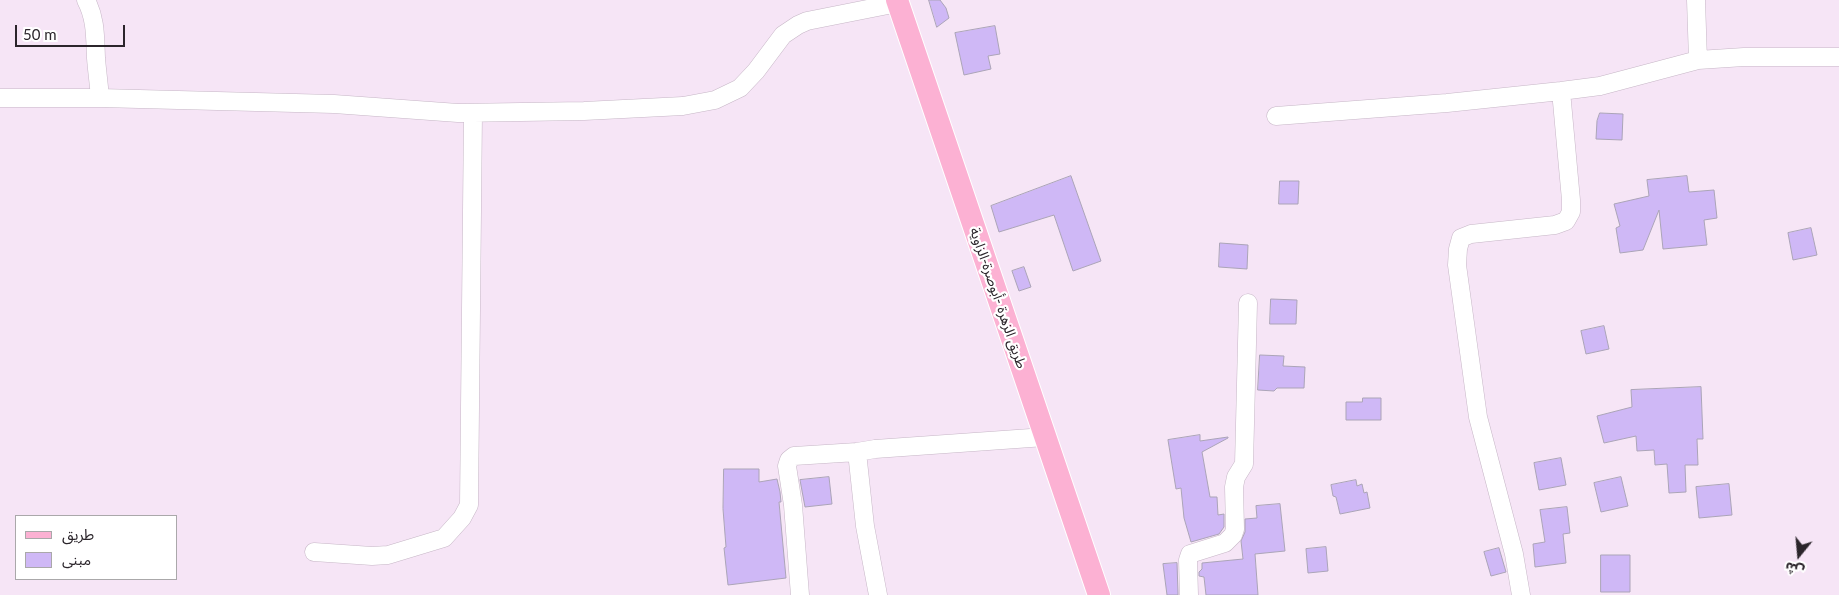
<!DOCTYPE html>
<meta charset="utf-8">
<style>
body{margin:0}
#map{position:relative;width:1839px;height:595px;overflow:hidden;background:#f6e5f6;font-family:Lato,"Noto Sans Arabic",sans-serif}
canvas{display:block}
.legend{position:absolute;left:15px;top:515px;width:162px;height:65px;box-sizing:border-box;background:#fff;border:1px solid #aaa8aa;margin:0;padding:6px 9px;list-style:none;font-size:15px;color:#2b252b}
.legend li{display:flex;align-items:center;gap:10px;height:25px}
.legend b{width:25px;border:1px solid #aaa8aa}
.north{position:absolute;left:1774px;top:530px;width:50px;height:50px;-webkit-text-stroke:4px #fff;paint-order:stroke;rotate:197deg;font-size:14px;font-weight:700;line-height:20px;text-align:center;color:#2b252b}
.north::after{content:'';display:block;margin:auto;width:18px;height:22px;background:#2b252b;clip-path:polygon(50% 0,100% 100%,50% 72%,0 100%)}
.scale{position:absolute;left:15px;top:25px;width:110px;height:22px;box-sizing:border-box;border:2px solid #2b252b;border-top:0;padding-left:6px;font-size:15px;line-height:18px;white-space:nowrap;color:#2b252b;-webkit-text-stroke:4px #fff;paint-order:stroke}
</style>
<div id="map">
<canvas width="1839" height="595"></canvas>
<ul class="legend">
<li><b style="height:6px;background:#fcb1d3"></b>طريق</li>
<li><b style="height:14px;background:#cfb8f6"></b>مبنى</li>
</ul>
<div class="north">ش</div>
<div class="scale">50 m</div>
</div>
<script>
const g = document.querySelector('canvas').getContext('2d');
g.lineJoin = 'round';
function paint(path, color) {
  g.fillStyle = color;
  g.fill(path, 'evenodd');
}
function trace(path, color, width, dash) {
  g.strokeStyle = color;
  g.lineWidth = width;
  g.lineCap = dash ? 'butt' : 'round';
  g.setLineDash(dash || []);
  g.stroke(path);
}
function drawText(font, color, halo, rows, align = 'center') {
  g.font = font + ' Lato,"Noto Sans Arabic",sans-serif';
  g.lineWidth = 4.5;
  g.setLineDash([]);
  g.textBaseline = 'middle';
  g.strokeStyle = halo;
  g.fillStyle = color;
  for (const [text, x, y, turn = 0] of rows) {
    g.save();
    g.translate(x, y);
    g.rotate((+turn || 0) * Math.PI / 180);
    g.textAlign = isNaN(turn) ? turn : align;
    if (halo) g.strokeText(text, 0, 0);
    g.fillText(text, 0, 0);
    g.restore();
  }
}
const building = new Path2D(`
 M 929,0 L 940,0 L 946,8 L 949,18 L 937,27 Z
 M 995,26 L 1000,54 L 988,56 L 991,69 L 964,75 L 955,33 Z
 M 1600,113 L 1623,114 L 1622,140 L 1596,139 L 1597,121 Z
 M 1071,176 L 1101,261 L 1073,271 L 1054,215 L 999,232 L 991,206 Z
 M 1687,176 L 1689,192 L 1714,190 L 1717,218 L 1704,220 L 1707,245 L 1663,249 L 1659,210 L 1643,250 L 1620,253 L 1616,228 L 1620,226 L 1614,204 L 1649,196 L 1647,180 Z
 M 1280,181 L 1299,181 L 1298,204 L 1279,204 Z
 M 1811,228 L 1817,255 L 1793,260 L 1788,233 Z
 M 1220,243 L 1248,245 L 1247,269 L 1219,267 Z
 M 1024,267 L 1031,287 L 1019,291 L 1012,271 Z
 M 1271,299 L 1297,300 L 1296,324 L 1270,324 Z
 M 1604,326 L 1609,349 L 1586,354 L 1581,331 Z
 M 1260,355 L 1284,356 L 1283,366 L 1305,367 L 1304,388 L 1277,388 L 1274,391 L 1258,390 Z
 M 1701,387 L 1703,439 L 1697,439 L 1698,465 L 1685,465 L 1686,492 L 1669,493 L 1667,464 L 1655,465 L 1654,450 L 1637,451 L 1636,436 L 1604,443 L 1597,416 L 1632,407 L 1631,390 Z
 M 1363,398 L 1381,398 L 1381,420 L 1346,420 L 1346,402 L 1362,402 Z
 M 1200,435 L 1200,441 L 1228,437 L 1228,438 L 1202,452 L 1210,497 L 1217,497 L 1218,515 L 1224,514 L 1224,527 L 1219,534 L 1191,542 L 1184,518 L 1181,488 L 1176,489 L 1168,440 Z
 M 1561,458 L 1566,485 L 1539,490 L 1534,463 Z
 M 724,469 L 759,469 L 759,482 L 777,479 L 780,492 L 781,502 L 779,502 L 786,578 L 728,585 L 724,548 L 726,547 L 723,509 Z
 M 829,477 L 832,504 L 805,507 L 800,480 Z
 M 1621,477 L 1628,506 L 1601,512 L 1594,483 Z
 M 1356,480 L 1357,486 L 1362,484 L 1364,493 L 1367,492 L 1370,508 L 1340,514 L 1336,497 L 1333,496 L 1331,485 Z
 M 1729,484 L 1732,515 L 1699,518 L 1696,487 Z
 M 1280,504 L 1285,551 L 1255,554 L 1258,595 L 1206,595 L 1204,577 L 1199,576 L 1199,572 L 1202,569 L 1202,563 L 1243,559 L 1241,541 L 1245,532 L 1245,519 L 1257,518 L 1256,506 Z
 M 1567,507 L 1570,533 L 1563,534 L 1566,563 L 1535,567 L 1533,544 L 1545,542 L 1540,510 Z
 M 1326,547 L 1328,571 L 1308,573 L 1306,549 Z
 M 1499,548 L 1506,572 L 1491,576 L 1484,552 Z
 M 1601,555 L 1630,555 L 1630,592 L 1601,592 Z
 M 1177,563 L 1178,593 L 1178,595 L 1167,595 L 1163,564 Z`);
const minor = new Path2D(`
 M 86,0 C 96,19 95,37 96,58 C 97,71 99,85 100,98
 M 1696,0 L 1698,60
 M 0,98 L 100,98 L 334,104 L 458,113 L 584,111 L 683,106 L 715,100 L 740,88 L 756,71 L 783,35 L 798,25 L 807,21 L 898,3
 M 1276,116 L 1447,103 L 1561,91 L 1600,86 L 1698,60 L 1744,57 L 1839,57
 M 314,552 L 372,556 L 388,555 L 444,538 L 462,518 L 469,505 L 473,113
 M 800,595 L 793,505 L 787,466 L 789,460 L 794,456 L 857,452
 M 878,595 L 865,526 L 857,452 L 875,449 L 1045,437
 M 1189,595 L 1188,560 L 1190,554 L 1225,543 L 1233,535 L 1235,529 L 1234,487 L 1236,477 L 1244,464 L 1248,303
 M 1521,595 L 1514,554 L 1478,417 L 1457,265 L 1458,249 L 1461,238 L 1471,234 L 1555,225 L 1566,221 L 1571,212 L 1571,200 L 1561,91`);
const major = new Path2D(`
 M 897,0 L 1099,595`);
const streetNames = [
 ["طريق الزهرة -أبوصرة-الزاوية",998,298,71]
];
paint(building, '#cfb8f6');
trace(building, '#aba4b7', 1);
trace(minor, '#c6b6c6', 19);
trace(major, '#fff', 24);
trace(minor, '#fff', 18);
trace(major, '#fcb1d3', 22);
drawText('14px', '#2b252b', '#fff', streetNames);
</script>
